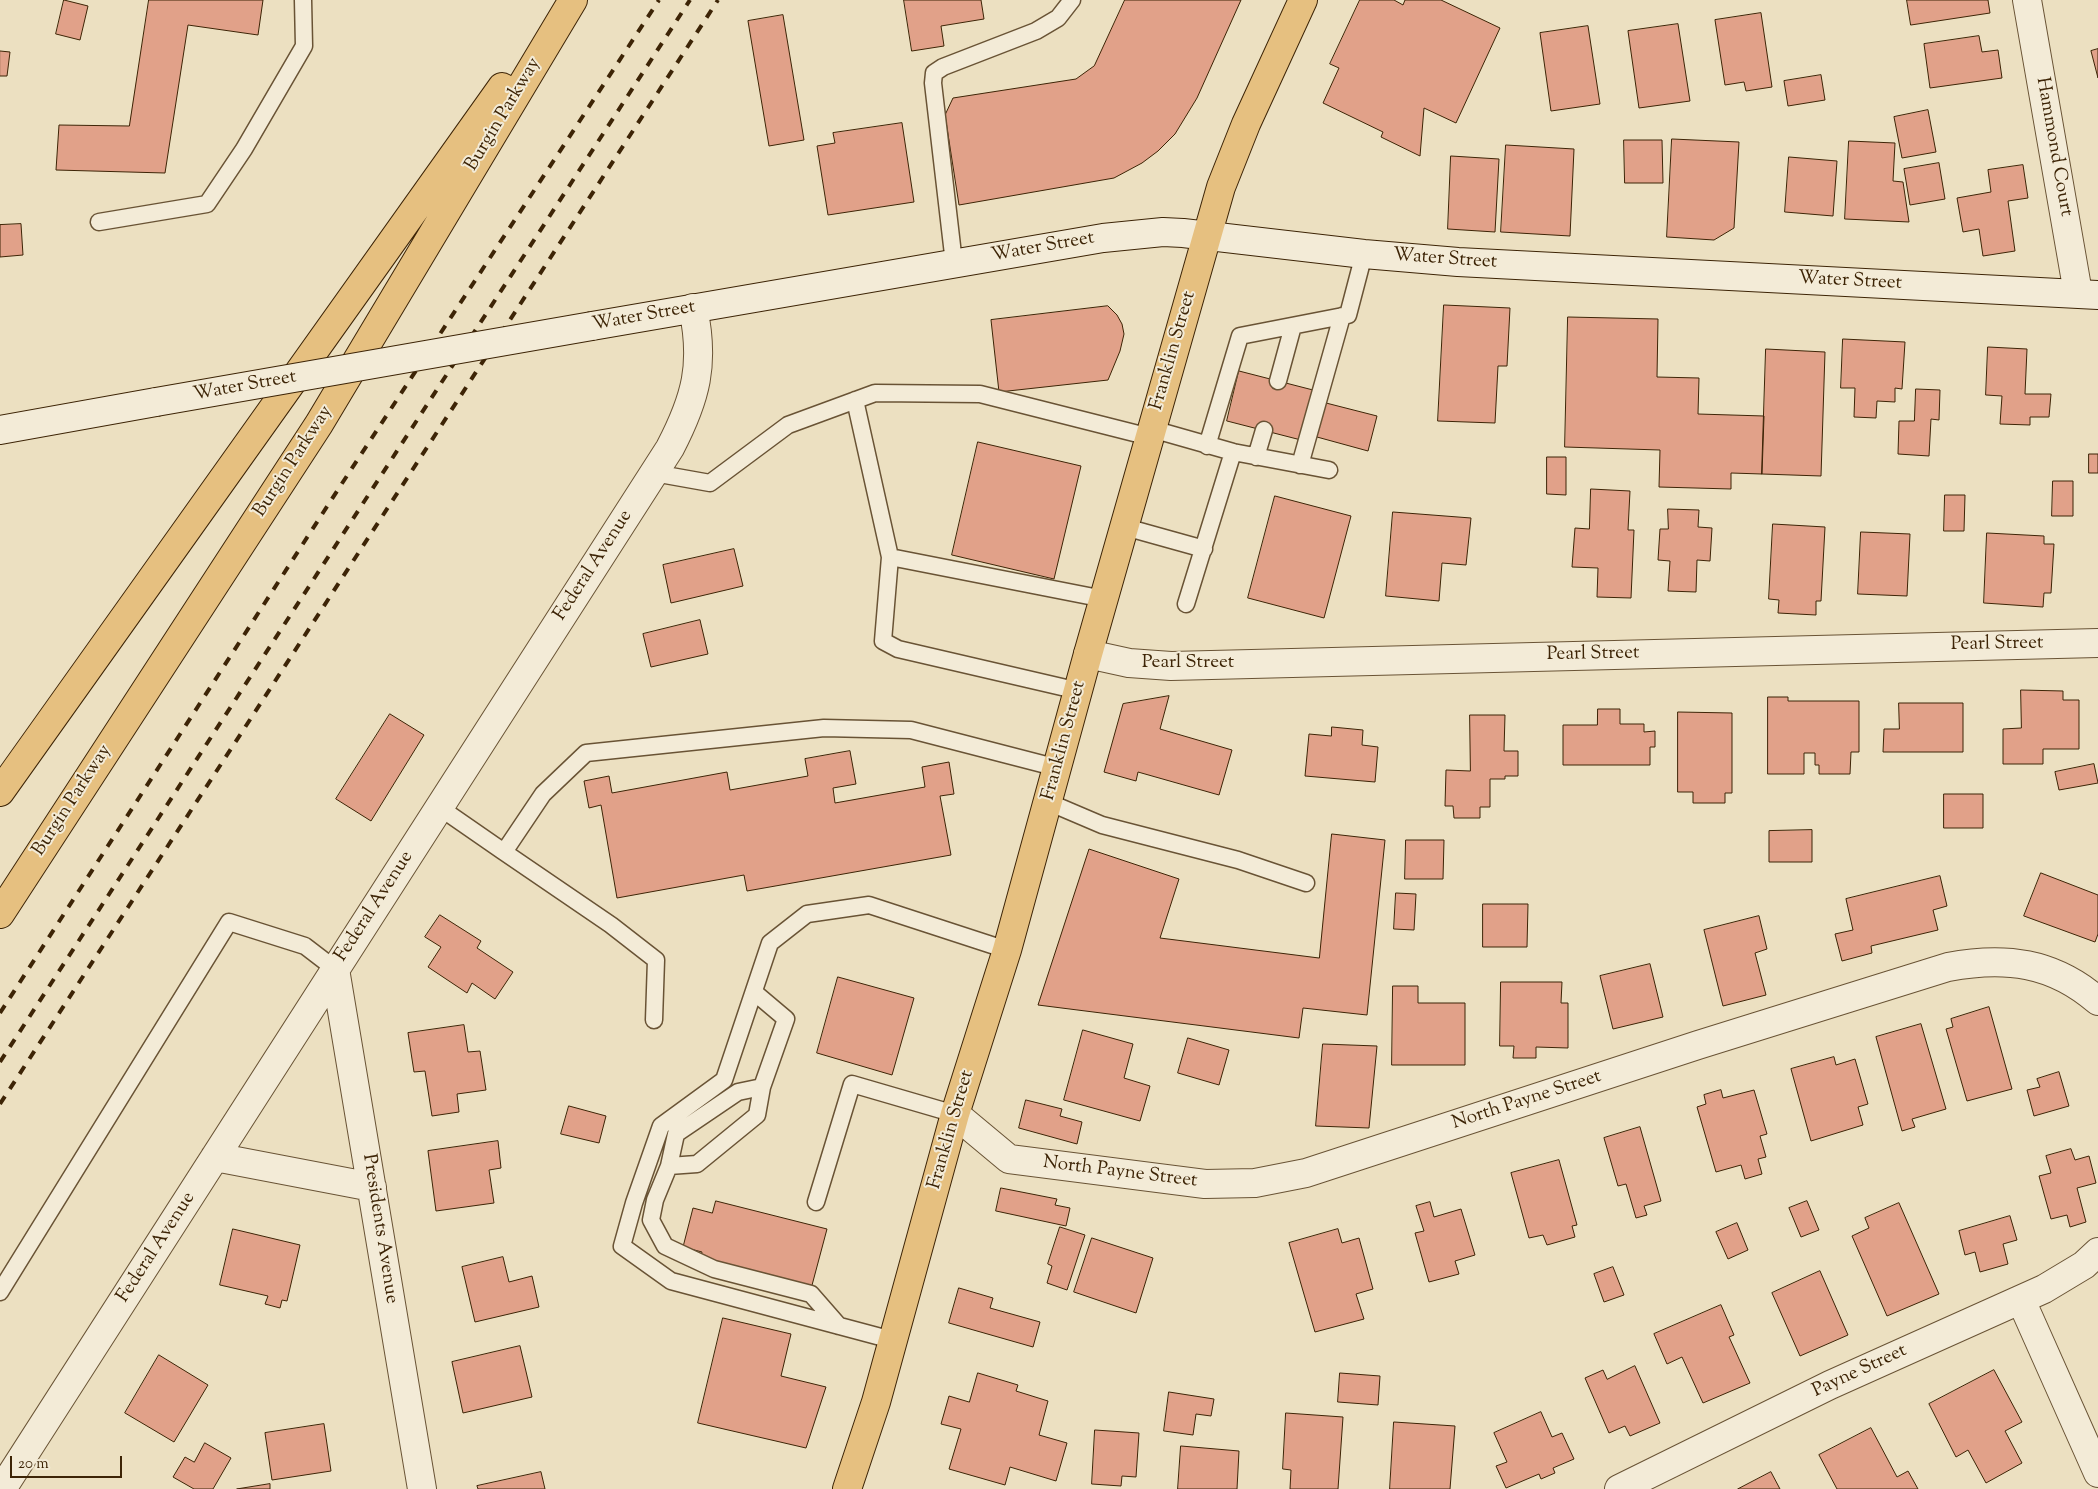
<!DOCTYPE html>
<style>
body{margin:0}
#map{position:relative;width:2098px;height:1489px;overflow:hidden;background:#ece0c1;font-family:"Sorts Mill Goudy",serif}
canvas{display:block}
.scale{position:absolute;left:10px;top:1456px;width:112px;height:22px;box-sizing:border-box;border:2px solid #3d2406;border-top:0;padding-left:6px;font-size:15px;line-height:18px;white-space:nowrap;color:#3d2406;-webkit-text-stroke:4px #f3ebd7;paint-order:stroke}
</style>
<div id="map">
<canvas width="2098" height="1489"></canvas>
<div class="scale">20 m</div>
</div>
<script>
const g = document.querySelector('canvas').getContext('2d');
g.lineJoin = 'round';
function paint(path, color) {
  g.fillStyle = color;
  g.fill(path, 'evenodd');
}
function trace(path, color, width, dash) {
  g.strokeStyle = color;
  g.lineWidth = width;
  g.lineCap = dash ? 'butt' : 'round';
  g.setLineDash(dash || []);
  g.stroke(path);
}
function drawText(font, color, halo, rows, align = 'center') {
  g.font = font + ' "Sorts Mill Goudy",serif';
  g.lineWidth = 4;
  g.setLineDash([]);
  g.textBaseline = 'middle';
  g.strokeStyle = halo;
  g.fillStyle = color;
  for (const [text, x, y, turn = 0] of rows) {
    g.save();
    g.translate(x, y);
    g.rotate((+turn || 0) * Math.PI / 180);
    g.textAlign = isNaN(turn) ? turn : align;
    if (halo) g.strokeText(text, 0, 0);
    g.fillText(text, 0, 0);
    g.restore();
  }
}
const building = new Path2D(`
 M 64,0 L 88,6 L 80,40 L 56,34 Z
 M 149,0 L 263,0 L 258,35 L 188,25 L 165,173 L 56,170 L 59,125 L 129,126 Z
 M 904,0 L 981,0 L 984,19 L 941,26 L 944,46 L 912,51 Z
 M 1125,0 L 1241,0 L 1197,98 L 1175,134 L 1158,151 L 1142,163 L 1114,178 L 959,205 L 945,115 L 953,98 L 1076,79 L 1094,66 Z
 M 1360,0 L 1394,0 L 1403,5 L 1405,0 L 1441,0 L 1500,28 L 1456,123 L 1424,108 L 1420,156 L 1381,137 L 1383,132 L 1323,103 L 1339,68 L 1330,64 Z
 M 1907,0 L 1988,0 L 1990,13 L 1911,25 Z
 M 1761,13 L 1772,87 L 1746,91 L 1744,82 L 1725,85 L 1715,20 Z
 M 783,15 L 804,140 L 769,146 L 748,21 Z
 M 1678,24 L 1690,101 L 1639,108 L 1628,31 Z
 M 1588,26 L 1600,104 L 1551,111 L 1540,33 Z
 M 1979,36 L 1982,52 L 1998,50 L 2002,78 L 1930,88 L 1924,44 Z
 M 2098,49 L 2098,78 L 2091,51 Z
 M 0,51 L 10,52 L 7,76 L 0,76 Z
 M 1821,75 L 1825,100 L 1788,106 L 1784,81 Z
 M 1928,110 L 1936,152 L 1902,158 L 1894,117 Z
 M 902,123 L 914,202 L 828,215 L 817,146 L 835,143 L 833,133 Z
 M 1672,139 L 1739,142 L 1734,228 L 1714,240 L 1667,237 Z
 M 1624,140 L 1662,140 L 1663,183 L 1625,183 Z
 M 1849,141 L 1895,143 L 1893,181 L 1903,182 L 1909,222 L 1845,219 Z
 M 1506,145 L 1574,149 L 1570,236 L 1501,232 Z
 M 1451,156 L 1499,159 L 1495,232 L 1448,229 Z
 M 1789,157 L 1837,161 L 1833,216 L 1785,212 Z
 M 1939,163 L 1945,199 L 1910,205 L 1904,169 Z
 M 2023,165 L 2028,198 L 2008,201 L 2015,251 L 1983,256 L 1979,229 L 1963,232 L 1957,198 L 1991,192 L 1988,170 Z
 M 21,224 L 23,255 L 0,257 L 0,225 Z
 M 1444,305 L 1510,308 L 1507,366 L 1498,366 L 1495,423 L 1438,421 Z
 M 1108,306 L 1117,315 L 1122,324 L 1124,334 L 1120,351 L 1108,380 L 999,392 L 991,320 Z
 M 1568,317 L 1658,319 L 1657,377 L 1699,378 L 1698,414 L 1764,416 L 1762,474 L 1731,473 L 1731,489 L 1659,487 L 1660,450 L 1565,447 Z
 M 1843,339 L 1905,342 L 1902,389 L 1895,388 L 1895,402 L 1877,401 L 1876,418 L 1854,417 L 1855,388 L 1841,388 Z
 M 1988,347 L 2027,349 L 2025,394 L 2051,394 L 2049,417 L 2030,417 L 2030,425 L 2000,424 L 2002,396 L 1986,395 Z
 M 1766,349 L 1825,352 L 1821,476 L 1762,474 Z
 M 1239,371 L 1313,390 L 1301,440 L 1227,421 Z
 M 1916,389 L 1940,390 L 1939,420 L 1931,419 L 1929,456 L 1898,454 L 1899,421 L 1914,421 Z
 M 1326,403 L 1377,416 L 1368,451 L 1317,437 Z
 M 978,442 L 1081,466 L 1054,579 L 952,555 Z
 M 2089,454 L 2098,454 L 2098,473 L 2089,473 Z
 M 1547,457 L 1566,457 L 1566,495 L 1547,494 Z
 M 2053,481 L 2073,481 L 2073,516 L 2052,516 Z
 M 1591,489 L 1630,491 L 1628,530 L 1634,530 L 1631,598 L 1597,597 L 1598,568 L 1572,567 L 1575,528 L 1589,529 Z
 M 1945,495 L 1965,495 L 1964,531 L 1944,531 Z
 M 1275,496 L 1351,516 L 1324,618 L 1248,598 Z
 M 1668,509 L 1699,510 L 1698,527 L 1712,528 L 1710,561 L 1697,560 L 1696,592 L 1668,591 L 1670,561 L 1658,560 L 1660,529 L 1668,529 Z
 M 1393,512 L 1471,518 L 1466,565 L 1442,563 L 1439,601 L 1386,596 Z
 M 1773,524 L 1825,527 L 1821,601 L 1816,601 L 1816,615 L 1778,613 L 1779,600 L 1769,599 Z
 M 1861,532 L 1910,534 L 1907,596 L 1858,594 Z
 M 1987,533 L 2044,536 L 2044,544 L 2054,544 L 2051,593 L 2044,593 L 2043,607 L 1984,603 Z
 M 734,549 L 743,586 L 671,603 L 663,565 Z
 M 700,620 L 708,654 L 651,667 L 643,634 Z
 M 2021,690 L 2063,691 L 2063,700 L 2079,700 L 2079,749 L 2043,749 L 2043,764 L 2003,764 L 2003,729 L 2021,728 Z
 M 1169,696 L 1160,729 L 1232,750 L 1219,795 L 1138,772 L 1136,781 L 1104,772 L 1123,704 Z
 M 1768,697 L 1788,697 L 1788,701 L 1859,701 L 1859,752 L 1851,752 L 1850,774 L 1819,774 L 1819,765 L 1815,765 L 1815,753 L 1804,753 L 1804,774 L 1768,774 Z
 M 1899,703 L 1963,703 L 1963,752 L 1883,752 L 1884,729 L 1899,729 Z
 M 1598,709 L 1620,709 L 1620,724 L 1644,724 L 1644,732 L 1655,731 L 1655,747 L 1650,747 L 1650,765 L 1563,765 L 1563,725 L 1597,725 Z
 M 1678,712 L 1732,713 L 1732,793 L 1725,793 L 1725,803 L 1693,803 L 1693,792 L 1678,792 Z
 M 390,714 L 424,735 L 371,821 L 336,799 Z
 M 1470,715 L 1505,715 L 1504,751 L 1518,751 L 1518,776 L 1505,776 L 1505,779 L 1490,779 L 1490,807 L 1480,807 L 1480,818 L 1454,818 L 1453,806 L 1445,806 L 1446,770 L 1470,771 Z
 M 1332,727 L 1363,730 L 1362,745 L 1378,747 L 1375,782 L 1305,776 L 1309,734 L 1331,736 Z
 M 850,751 L 856,784 L 833,788 L 835,803 L 925,787 L 922,767 L 949,762 L 954,794 L 940,796 L 951,855 L 747,891 L 744,875 L 617,898 L 601,805 L 589,808 L 584,781 L 609,776 L 612,793 L 727,772 L 730,790 L 808,776 L 805,759 Z
 M 2094,764 L 2098,783 L 2059,790 L 2055,772 Z
 M 1944,794 L 1983,794 L 1983,828 L 1944,828 Z
 M 1812,830 L 1812,862 L 1769,862 L 1769,831 Z
 M 1332,834 L 1385,840 L 1367,1015 L 1303,1008 L 1299,1038 L 1038,1005 L 1089,849 L 1179,879 L 1160,938 L 1319,958 Z
 M 1406,840 L 1444,840 L 1443,879 L 1405,879 Z
 M 2041,873 L 2098,895 L 2098,934 L 2095,942 L 2024,916 Z
 M 1940,876 L 1947,906 L 1933,910 L 1938,930 L 1871,946 L 1872,953 L 1842,961 L 1835,934 L 1853,930 L 1846,899 Z
 M 1396,893 L 1416,894 L 1414,930 L 1394,929 Z
 M 1483,904 L 1528,904 L 1527,947 L 1483,947 Z
 M 440,915 L 481,941 L 477,948 L 513,972 L 495,999 L 472,983 L 467,993 L 428,967 L 441,947 L 425,937 Z
 M 1759,916 L 1767,949 L 1755,953 L 1766,995 L 1723,1006 L 1704,930 Z
 M 1650,964 L 1663,1017 L 1613,1029 L 1600,976 Z
 M 838,977 L 914,998 L 892,1075 L 817,1053 Z
 M 1501,982 L 1562,982 L 1561,1003 L 1568,1003 L 1568,1048 L 1536,1047 L 1536,1058 L 1513,1058 L 1514,1046 L 1500,1046 Z
 M 1393,986 L 1418,986 L 1418,1003 L 1465,1003 L 1465,1065 L 1392,1065 Z
 M 1989,1007 L 2012,1089 L 1967,1101 L 1946,1029 L 1953,1027 L 1951,1019 Z
 M 1921,1024 L 1946,1109 L 1912,1119 L 1915,1127 L 1902,1131 L 1876,1037 Z
 M 464,1025 L 468,1052 L 480,1051 L 486,1090 L 457,1094 L 459,1112 L 432,1116 L 425,1071 L 414,1072 L 408,1033 Z
 M 1083,1030 L 1133,1044 L 1124,1078 L 1150,1086 L 1140,1121 L 1064,1100 Z
 M 1188,1038 L 1229,1050 L 1219,1085 L 1178,1073 Z
 M 1323,1044 L 1377,1046 L 1369,1128 L 1316,1126 Z
 M 1834,1057 L 1836,1065 L 1855,1059 L 1868,1104 L 1858,1107 L 1863,1125 L 1811,1141 L 1791,1069 Z
 M 2059,1072 L 2069,1106 L 2034,1116 L 2027,1090 L 2040,1087 L 2037,1079 Z
 M 1721,1090 L 1723,1098 L 1754,1090 L 1767,1134 L 1760,1136 L 1766,1157 L 1758,1159 L 1762,1174 L 1745,1179 L 1741,1165 L 1716,1172 L 1697,1107 L 1706,1104 L 1704,1095 Z
 M 1026,1100 L 1062,1109 L 1060,1116 L 1082,1122 L 1077,1144 L 1019,1128 Z
 M 569,1106 L 606,1116 L 599,1143 L 561,1134 Z
 M 1640,1127 L 1661,1201 L 1644,1206 L 1647,1215 L 1636,1218 L 1626,1184 L 1618,1186 L 1604,1138 Z
 M 498,1141 L 501,1168 L 489,1170 L 494,1203 L 436,1211 L 428,1151 Z
 M 2071,1149 L 2075,1160 L 2089,1156 L 2096,1183 L 2077,1188 L 2086,1222 L 2070,1227 L 2067,1215 L 2051,1219 L 2039,1176 L 2051,1173 L 2046,1156 Z
 M 1559,1160 L 1577,1225 L 1572,1226 L 1575,1237 L 1547,1245 L 1543,1235 L 1529,1238 L 1511,1173 Z
 M 1001,1188 L 1057,1199 L 1055,1205 L 1070,1208 L 1066,1226 L 996,1211 Z
 M 716,1201 L 827,1229 L 811,1289 L 700,1260 L 702,1252 L 683,1247 L 693,1208 L 712,1213 Z
 M 1807,1201 L 1819,1230 L 1801,1237 L 1789,1208 Z
 M 1430,1202 L 1434,1217 L 1461,1209 L 1475,1255 L 1455,1261 L 1459,1274 L 1429,1282 L 1415,1233 L 1424,1231 L 1416,1206 Z
 M 1899,1203 L 1939,1294 L 1887,1316 L 1852,1236 L 1869,1228 L 1865,1218 Z
 M 2010,1216 L 2017,1240 L 2003,1244 L 2008,1264 L 1980,1272 L 1975,1252 L 1965,1255 L 1959,1231 Z
 M 1737,1223 L 1748,1250 L 1728,1259 L 1716,1232 Z
 M 1060,1227 L 1085,1235 L 1067,1290 L 1047,1283 L 1052,1266 L 1048,1264 Z
 M 233,1229 L 300,1245 L 287,1301 L 282,1300 L 280,1308 L 265,1304 L 268,1296 L 220,1285 Z
 M 1338,1229 L 1342,1243 L 1359,1238 L 1373,1289 L 1356,1294 L 1364,1319 L 1315,1332 L 1289,1243 Z
 M 1092,1238 L 1153,1258 L 1136,1313 L 1074,1292 Z
 M 503,1257 L 509,1282 L 532,1276 L 539,1307 L 475,1322 L 462,1267 Z
 M 1613,1267 L 1624,1295 L 1604,1302 L 1594,1274 Z
 M 1820,1271 L 1848,1335 L 1800,1356 L 1772,1293 Z
 M 959,1288 L 993,1298 L 990,1308 L 1040,1322 L 1033,1347 L 949,1323 Z
 M 1721,1305 L 1734,1335 L 1729,1337 L 1750,1383 L 1703,1403 L 1682,1357 L 1667,1364 L 1654,1334 Z
 M 723,1318 L 791,1334 L 781,1376 L 826,1387 L 806,1448 L 698,1423 Z
 M 520,1346 L 532,1397 L 463,1413 L 452,1362 Z
 M 159,1355 L 208,1385 L 174,1442 L 125,1413 Z
 M 1635,1366 L 1660,1423 L 1630,1436 L 1625,1426 L 1609,1433 L 1585,1378 L 1603,1370 L 1607,1379 Z
 M 1994,1370 L 2022,1422 L 2005,1431 L 2022,1463 L 1986,1483 L 1968,1450 L 1956,1457 L 1929,1404 Z
 M 978,1373 L 1018,1385 L 1016,1391 L 1048,1401 L 1039,1435 L 1067,1443 L 1056,1481 L 1010,1467 L 1005,1485 L 949,1469 L 961,1429 L 941,1424 L 949,1396 L 969,1402 Z
 M 1340,1373 L 1380,1376 L 1378,1405 L 1338,1402 Z
 M 1169,1392 L 1214,1399 L 1211,1416 L 1196,1414 L 1193,1435 L 1164,1431 Z
 M 1541,1412 L 1552,1437 L 1562,1433 L 1574,1459 L 1553,1468 L 1555,1473 L 1541,1479 L 1539,1474 L 1506,1488 L 1496,1466 L 1507,1462 L 1494,1433 Z
 M 1286,1413 L 1343,1417 L 1338,1489 L 1290,1489 L 1291,1470 L 1283,1469 Z
 M 1394,1422 L 1455,1426 L 1450,1489 L 1390,1489 Z
 M 324,1424 L 331,1471 L 272,1480 L 265,1433 Z
 M 1871,1428 L 1897,1477 L 1908,1471 L 1918,1489 L 1837,1489 L 1819,1455 Z
 M 1095,1430 L 1139,1433 L 1136,1477 L 1122,1476 L 1121,1486 L 1092,1484 Z
 M 205,1443 L 231,1458 L 213,1489 L 194,1489 L 173,1477 L 185,1457 L 194,1462 Z
 M 1181,1446 L 1239,1451 L 1237,1489 L 1178,1489 Z
 M 541,1472 L 545,1489 L 478,1489 L 477,1486 Z
 M 1771,1472 L 1780,1489 L 1738,1489 Z
 M 270,1484 L 270,1489 L 237,1489 Z`);
const lane = new Path2D(`
 M 99,222 L 207,204 L 244,149 L 304,46 L 303,0
 M 954,263 L 933,83 L 934,73 L 943,67 L 1036,31 L 1058,18 L 1072,0
 M 1278,381 L 1293,326
 M 855,400 L 890,557 L 883,641 L 898,649 L 1079,691
 M 1152,429 L 1233,452 L 1329,470
 M 1207,446 L 1240,336 L 1348,315 L 1364,254
 M 1256,457 L 1264,430
 M 1300,465 L 1342,316
 M 654,473 L 710,483 L 788,425 L 875,393 L 980,394 L 1150,437
 M 1125,527 L 1204,549
 M 890,557 L 1104,599
 M 1186,604 L 1233,452
 M 1048,802 L 1102,825 L 1238,860 L 1306,883
 M 439,807 L 504,852
 M 654,1020 L 656,960 L 611,925 L 504,852 L 543,794 L 586,753 L 824,728 L 911,730 L 1058,768
 M 762,1087 L 738,1092 L 676,1134 L 669,1166 L 655,1200 L 651,1220 L 665,1246 L 714,1269 L 811,1294 L 839,1326
 M 669,1166 L 697,1164 L 757,1115 L 762,1087 L 786,1019 L 754,992
 M 816,1202 L 852,1084 L 955,1114
 M 0,1292 L 229,922 L 305,946 L 335,969
 M 892,1340 L 671,1281 L 622,1246 L 634,1203 L 661,1126 L 724,1080 L 770,943 L 807,914 L 869,905 L 1007,950`);
const street = new Path2D(`
 M 2027,0 L 2078,293
 M 1088,654 L 1129,663 L 1171,666 L 2098,643
 M 335,969 L 422,1489
 M 955,1114 L 1009,1159 L 1205,1184 L 1255,1183 L 1306,1173 L 1698,1045 L 1948,967 C 2005,956 2053,962 2098,1001
 M 215,1157 L 372,1187
 M 2021,1300 L 2098,1473
 M 2,1489 L 670,448 C 696,398 705,364 693,308
 M 1619,1489 L 1830,1385 L 2044,1289 L 2084,1265 L 2098,1252`);
const secondary = new Path2D(`
 M 592,326 L 1103,238 L 1163,232 L 1183,233 L 1364,254 L 1458,262 L 2098,295
 M 0,430 L 156,402`);
const primary = new Path2D(`
 M 0,792 L 502,87
 M 0,914 L 319,424 L 573,0
 M 847,1489 L 876,1402 L 955,1114 L 1007,950 L 1088,654 L 1221,187 L 1246,124 L 1303,0`);
const rail = new Path2D(`
 M 0,1013 L 339,488 L 659,0
 M 0,1062 L 690,0
 M 0,1104 L 718,0`);
const secondaryBridge = new Path2D(`
 M 156,402 L 592,326`);
const streetNames = [
 ["Burgin Parkway",504,115,-59],
 ["Hammond Court",2053,147,80],
 ["Water Street",1043,248,-10],
 ["Water Street",1445,260,4],
 ["Water Street",1850,282,3],
 ["Water Street",644,317,-10],
 ["Franklin Street",1174,351,-74],
 ["Water Street",245,387,-10],
 ["Burgin Parkway",294,462,-57],
 ["Federal Avenue",594,566,-57],
 ["Pearl Street",1997,645,-1],
 ["Pearl Street",1593,655,-1],
 ["Pearl Street",1188,664],
 ["Franklin Street",1065,741,-75],
 ["Burgin Parkway",73,801,-57],
 ["Federal Avenue",375,907,-57],
 ["North Payne Street",1527,1101,-18],
 ["Franklin Street",952,1130,-74],
 ["North Payne Street",1120,1173,7],
 ["Presidents Avenue",379,1229,81],
 ["Federal Avenue",157,1248,-57],
 ["Payne Street",1860,1372,-25]
];
paint(building, '#e1a189');
trace(building, '#3d2406', 1);
trace(lane, '#695335', 19);
trace(street, '#695335', 30);
trace(secondary, '#3d2406', 30);
trace(primary, '#3d2406', 30);
trace(lane, '#f3ebd7', 16);
trace(street, '#f3ebd7', 28);
trace(secondary, '#f3ebd7', 28);
trace(primary, '#e6c080', 28);
trace(rail, '#3d2406', 4, [9, 9]);
trace(secondaryBridge, '#3d2406', 30, []);
trace(secondaryBridge, '#f3ebd7', 28);
drawText('19px', '#3d2406', '#f3ebd7', streetNames);
</script>
